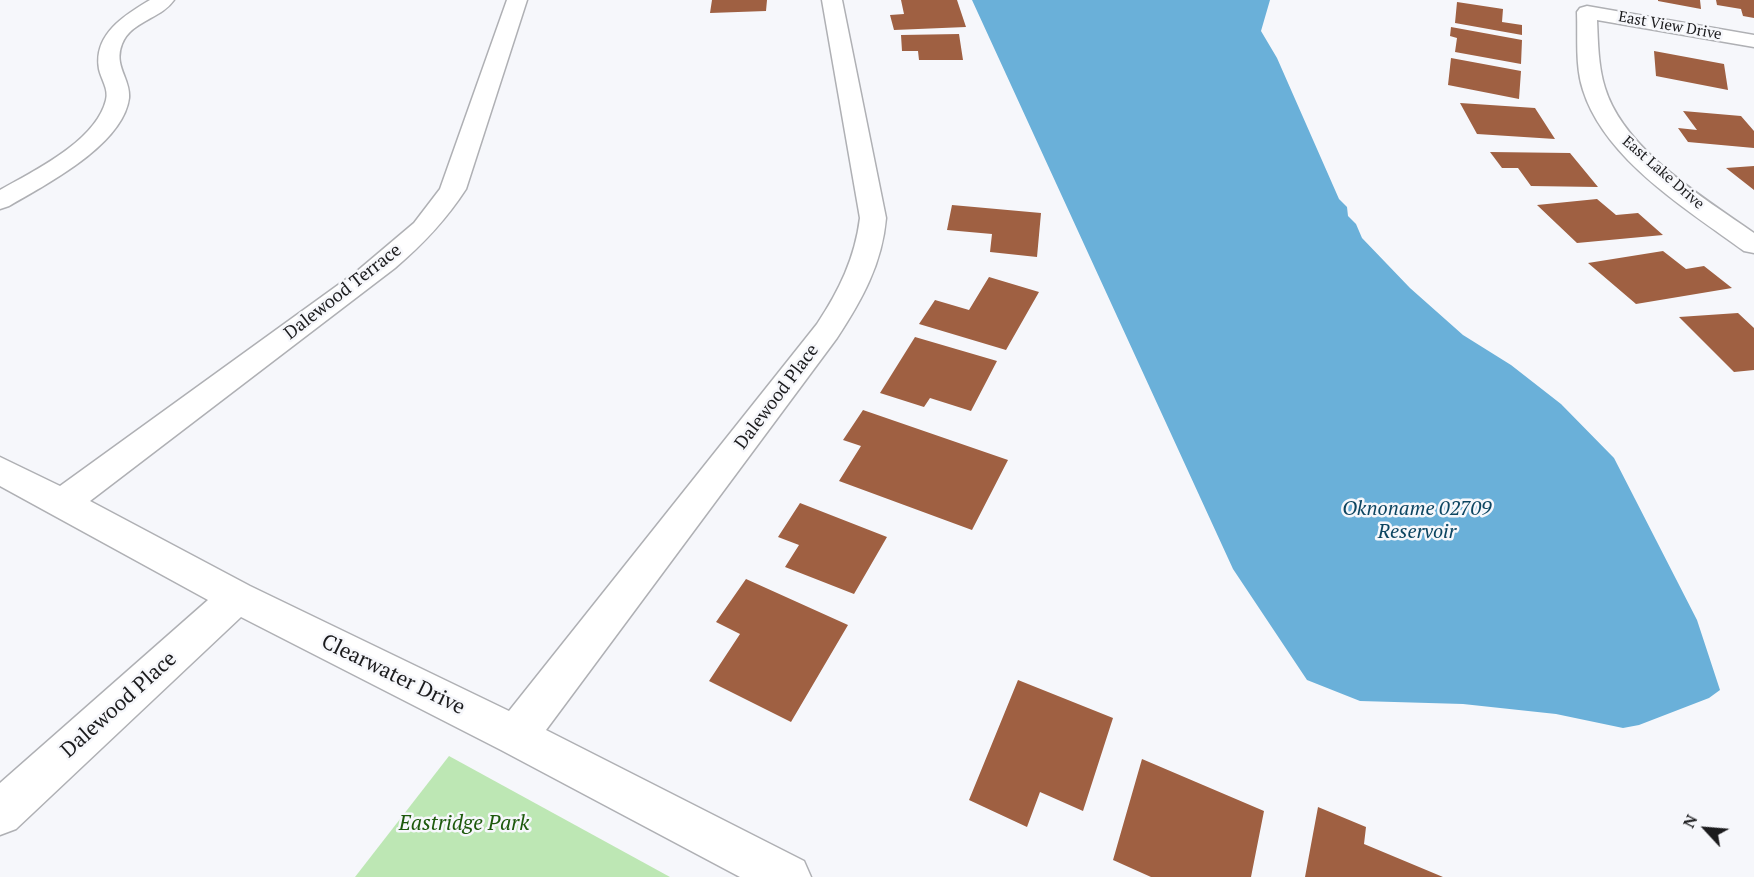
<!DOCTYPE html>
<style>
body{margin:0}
#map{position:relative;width:1754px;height:877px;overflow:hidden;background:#f6f7fb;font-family:"PT Serif",serif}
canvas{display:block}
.north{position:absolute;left:1676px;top:799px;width:60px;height:60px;-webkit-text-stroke:4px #f6f7fb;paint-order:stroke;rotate:296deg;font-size:16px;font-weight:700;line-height:24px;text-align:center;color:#1b1b1d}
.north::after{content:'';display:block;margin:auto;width:21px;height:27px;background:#1b1b1d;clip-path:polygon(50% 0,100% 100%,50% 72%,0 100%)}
</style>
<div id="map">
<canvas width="1754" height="877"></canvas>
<div class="north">N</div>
</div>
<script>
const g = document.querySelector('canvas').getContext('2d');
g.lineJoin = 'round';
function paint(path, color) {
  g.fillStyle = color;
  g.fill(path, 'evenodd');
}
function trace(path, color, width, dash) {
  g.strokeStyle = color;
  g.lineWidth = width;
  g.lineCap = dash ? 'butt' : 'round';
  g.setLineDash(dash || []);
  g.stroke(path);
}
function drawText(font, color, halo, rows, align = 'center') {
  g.font = font + ' "PT Serif",serif';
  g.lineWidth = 5;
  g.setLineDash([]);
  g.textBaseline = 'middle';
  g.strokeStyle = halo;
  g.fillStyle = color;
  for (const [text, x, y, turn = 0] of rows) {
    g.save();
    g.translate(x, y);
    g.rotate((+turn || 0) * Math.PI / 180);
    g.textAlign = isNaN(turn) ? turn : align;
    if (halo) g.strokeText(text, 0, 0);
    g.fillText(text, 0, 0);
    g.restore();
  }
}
const green = new Path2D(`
 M 449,756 L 670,877 L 355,877 Z`);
const water = new Path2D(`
 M 972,0 L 1270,0 L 1261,31 L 1277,58 L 1339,199 L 1347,207 L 1348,216 L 1356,224 L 1362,238 L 1410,288 L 1463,335 L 1511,365 L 1561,404 L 1614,458 L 1697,620 L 1720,690 L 1709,698 L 1639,725 L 1623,728 L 1556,714 L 1463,704 L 1360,701 L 1307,680 L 1233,569 Z`);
const building = new Path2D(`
 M 712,0 L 767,0 L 766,11 L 710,13 Z
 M 901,0 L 957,0 L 966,27 L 894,30 L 890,15 L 904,14 Z
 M 1658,0 L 1700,0 L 1701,9 L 1658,1 Z
 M 1716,0 L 1754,0 L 1754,18 L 1743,16 L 1741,9 L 1717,5 Z
 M 1457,2 L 1503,9 L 1502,22 L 1522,25 L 1522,35 L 1455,23 Z
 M 1451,27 L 1522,40 L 1521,64 L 1455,52 L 1457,38 L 1450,36 Z
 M 959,34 L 963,60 L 919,60 L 918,51 L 902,51 L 901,35 Z
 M 1654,51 L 1724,64 L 1728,90 L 1656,76 Z
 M 1451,58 L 1521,71 L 1519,99 L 1448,85 Z
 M 1460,103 L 1535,108 L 1555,139 L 1477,134 Z
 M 1683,111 L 1741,116 L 1754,131 L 1754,148 L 1688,142 L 1678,128 L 1697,130 Z
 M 1490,152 L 1570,153 L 1598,187 L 1531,186 L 1518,168 L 1502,168 Z
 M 1754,166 L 1754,190 L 1726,168 Z
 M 1597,199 L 1616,215 L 1638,213 L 1663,235 L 1577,243 L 1537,205 Z
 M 952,205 L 1041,213 L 1037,257 L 990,252 L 992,234 L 947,230 Z
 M 1663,251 L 1686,269 L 1704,266 L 1732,288 L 1636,304 L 1588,263 Z
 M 989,277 L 1039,292 L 1006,350 L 919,324 L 935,300 L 969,310 Z
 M 1738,313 L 1754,328 L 1754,370 L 1734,372 L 1679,317 Z
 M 915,337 L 997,361 L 971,411 L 930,398 L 924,407 L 880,393 Z
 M 863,410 L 1008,460 L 972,530 L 839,481 L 861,446 L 843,440 Z
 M 800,503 L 887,537 L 854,594 L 785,567 L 799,545 L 778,537 Z
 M 746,579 L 848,625 L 791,722 L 709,681 L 740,634 L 716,622 Z
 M 1018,680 L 1113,718 L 1083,811 L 1040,792 L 1027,827 L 969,800 Z
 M 1142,759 L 1264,811 L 1251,877 L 1151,877 L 1113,860 Z
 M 1318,807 L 1366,827 L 1364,844 L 1443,877 L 1305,877 Z`);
const minor = new Path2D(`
 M 150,0 L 174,0 C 161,19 131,21 122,44 C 113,66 131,79 129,98 C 123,145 45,185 9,206 L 0,209 L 0,190 C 34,171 96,141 106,100 C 109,89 101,79 99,69 C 93,34 125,15 150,0 Z
 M 507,0 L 527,0 L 466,189 C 446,220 423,244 395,268 L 90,501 L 250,586 L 509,711 L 817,324 C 839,291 855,258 860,218 L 822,0 L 842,0 L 886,218 C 882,264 862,300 837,338 L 546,730 L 804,861 L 811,877 L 740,877 L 501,750 L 241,617 L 16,829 L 0,835 L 0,783 L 208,600 L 0,486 L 0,457 L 60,486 L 356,272 L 414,223 L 440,189 Z
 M 1587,6 L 1754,35 L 1754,47 L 1597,20 C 1598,42 1598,66 1605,88 C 1624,150 1703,197 1754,233 L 1754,253 L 1744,251 C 1688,210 1605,160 1583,90 C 1575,66 1578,37 1577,12 L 1580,8 Z`);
const farStreetnames = [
 ["East View Drive",1670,26,10],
 ["East Lake Drive",1663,173,41]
];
const streetNames = [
 ["Dalewood Terrace",343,292,-38],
 ["Dalewood Place",777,397,-53]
];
const waterNames = [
 ["Oknoname 02709",1417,509],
 ["Reservoir",1417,532]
];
const nearStreetnames = [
 ["Clearwater Drive",393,675,26],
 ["Dalewood Place",119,705,-42]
];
const nearParknames = [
 ["Eastridge Park",464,824]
];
paint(green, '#bde7b4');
paint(water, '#6ab0d9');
paint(building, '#9f6042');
trace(minor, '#afb0b4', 3);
paint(minor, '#fff');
drawText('15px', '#1b1b1d', '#f6f7fb', farStreetnames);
drawText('18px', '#1b1b1d', '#f6f7fb', streetNames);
drawText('italic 20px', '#0c4561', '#f6f7fb', waterNames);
drawText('21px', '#1b1b1d', '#f6f7fb', nearStreetnames);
drawText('italic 21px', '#1d590c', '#f6f7fb', nearParknames);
</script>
